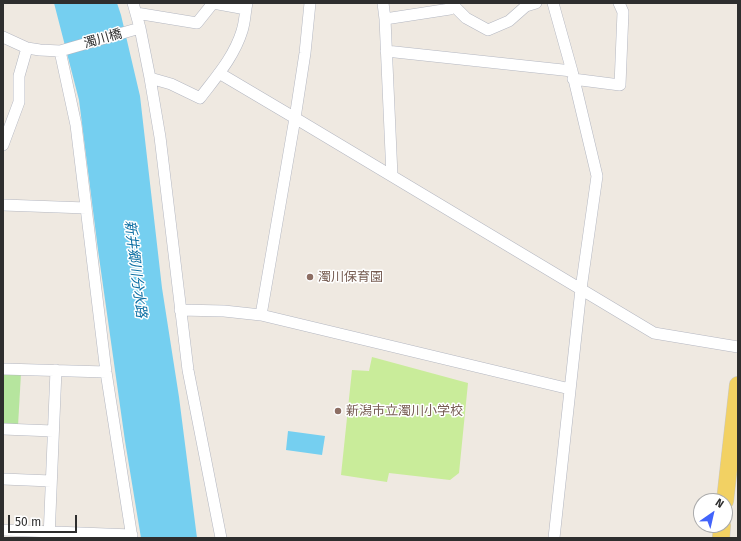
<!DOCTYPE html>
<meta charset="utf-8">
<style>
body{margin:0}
#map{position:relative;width:741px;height:541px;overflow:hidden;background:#efe9e1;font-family:"Fira Sans",sans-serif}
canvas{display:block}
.frame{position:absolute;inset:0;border:4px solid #2e2e2e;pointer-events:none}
.north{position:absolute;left:693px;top:493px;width:40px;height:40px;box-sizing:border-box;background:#fff;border:1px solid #ababab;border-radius:50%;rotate:34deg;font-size:11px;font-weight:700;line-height:16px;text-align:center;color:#2e2e2e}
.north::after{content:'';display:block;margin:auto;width:14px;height:18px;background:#4264fb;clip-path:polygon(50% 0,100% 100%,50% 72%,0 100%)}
.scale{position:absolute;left:8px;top:515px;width:69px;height:18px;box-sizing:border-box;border:2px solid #2e2e2e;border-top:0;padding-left:5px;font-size:12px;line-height:14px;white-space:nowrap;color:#2e2e2e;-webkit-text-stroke:3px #fff;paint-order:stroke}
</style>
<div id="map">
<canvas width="741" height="541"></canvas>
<div class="frame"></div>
<div class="north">N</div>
<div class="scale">50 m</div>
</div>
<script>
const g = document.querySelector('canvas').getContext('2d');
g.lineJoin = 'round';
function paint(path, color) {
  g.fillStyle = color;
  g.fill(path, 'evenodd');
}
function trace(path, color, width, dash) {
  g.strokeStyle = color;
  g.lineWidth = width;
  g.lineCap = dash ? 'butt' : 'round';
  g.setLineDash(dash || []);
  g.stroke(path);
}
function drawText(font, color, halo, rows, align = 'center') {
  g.font = font + ' "Fira Sans","Noto Sans JP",sans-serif';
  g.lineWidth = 3;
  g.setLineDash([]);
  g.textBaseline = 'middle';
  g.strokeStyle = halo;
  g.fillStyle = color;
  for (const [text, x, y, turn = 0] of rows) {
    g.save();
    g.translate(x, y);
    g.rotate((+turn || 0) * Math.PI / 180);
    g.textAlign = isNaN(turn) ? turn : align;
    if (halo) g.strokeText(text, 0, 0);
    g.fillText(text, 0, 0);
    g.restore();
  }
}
const green = new Path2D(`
 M 3,373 L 21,373 L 18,426 L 3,425 Z`);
const pitch = new Path2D(`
 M 372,357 L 468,383 L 459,473 L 450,480 L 389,473 L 387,482 L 341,475 L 352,370 L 369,371 Z`);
const water = new Path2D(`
 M 54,3 L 117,3 L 121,15 L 140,96 L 162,288 L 179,397 L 197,538 L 141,538 L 125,441 L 98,250 L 79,100 Z
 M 288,431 L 325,436 L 322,455 L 286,450 Z`);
const street = new Path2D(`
 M 133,3 L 140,28 L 150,78 L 160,137 L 188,370 L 221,538
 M 383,3 L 385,19 L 392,176
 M 553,3 L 572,71 L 597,176 L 581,289 L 554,538
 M 453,5 L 466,18 L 488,30 L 509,21 L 526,6 L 536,3
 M 136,13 L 197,23 L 213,3 L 246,9
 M 385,19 L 450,9 L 453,3
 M 3,37 L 27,48 L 40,50 L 60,51 L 140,28
 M 60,51 L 76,125 L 106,372 L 132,538
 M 386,51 L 572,71
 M 219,73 L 295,118 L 654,333 L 738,347
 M 150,78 L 171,84 L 200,98 C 216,77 234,57 242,31 C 245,22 245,12 247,3
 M 573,79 L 620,85 L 623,12 L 619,3
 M 3,145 L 19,102 L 19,76 L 27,48
 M 3,205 L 86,208
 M 180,310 L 224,311 L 261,315 L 570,389
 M 261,315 L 295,118 L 305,53 L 310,3
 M 3,369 L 106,372
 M 3,429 L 53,431
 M 3,479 L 51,481
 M 3,530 L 132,535
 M 49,538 L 56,370`);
const primary = new Path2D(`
 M 725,501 L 738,385
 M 721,538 L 722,525`);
const markers = [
 [310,277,4,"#8d6e63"],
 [338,411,4,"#8d6e63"]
];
const streetNames = [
 ["濁川橋",103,39,-16]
];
const educationNames = [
 ["濁川保育園",318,277],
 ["新潟市立濁川小学校",346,411]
];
const waterNames = [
 ["新井郷川分水路",135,269,83]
];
paint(green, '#b6e59e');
paint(pitch, '#c9ec9a');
paint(water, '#75cff0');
trace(street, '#b4b7c1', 12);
trace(primary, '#c9c9c9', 18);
trace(street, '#fff', 11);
trace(primary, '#f2d163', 17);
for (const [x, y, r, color] of markers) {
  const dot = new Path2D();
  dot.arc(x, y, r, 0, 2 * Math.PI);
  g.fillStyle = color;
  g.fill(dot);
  trace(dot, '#fff', 1.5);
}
drawText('13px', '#2e2e2e', '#fff', streetNames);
drawText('13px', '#785e54', '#fff', educationNames, 'left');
drawText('italic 14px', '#0d6fa3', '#fff', waterNames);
</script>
